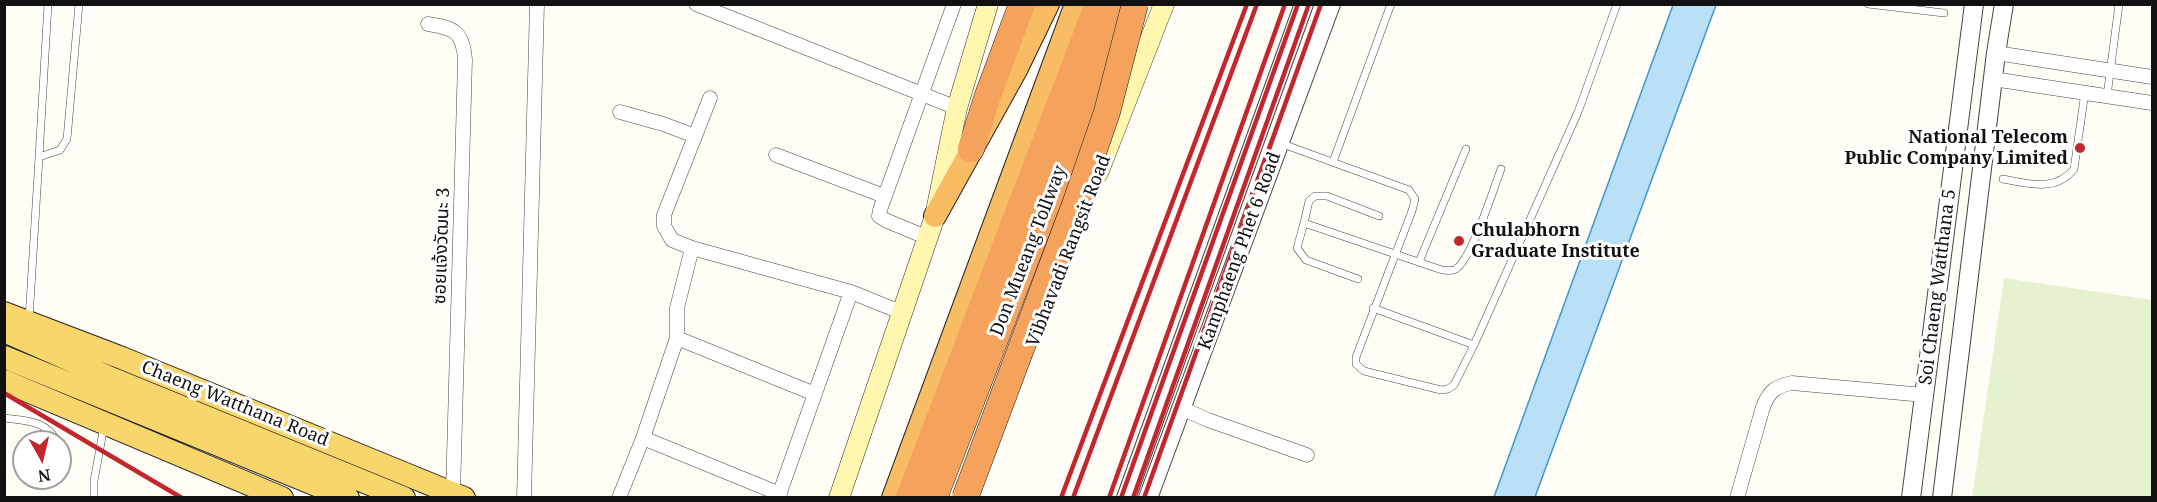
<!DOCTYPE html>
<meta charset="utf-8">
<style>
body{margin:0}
#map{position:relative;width:2157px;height:502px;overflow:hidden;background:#fffdf5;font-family:"Noto Serif",serif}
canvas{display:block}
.frame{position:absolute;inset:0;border:6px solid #111;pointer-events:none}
.north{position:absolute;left:12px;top:430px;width:60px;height:60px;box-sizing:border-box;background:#fff;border:2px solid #a0a0a0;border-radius:50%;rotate:172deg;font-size:16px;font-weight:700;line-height:24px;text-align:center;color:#111}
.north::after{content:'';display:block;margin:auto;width:21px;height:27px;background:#c4262e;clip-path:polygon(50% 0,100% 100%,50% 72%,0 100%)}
</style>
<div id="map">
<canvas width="2157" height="502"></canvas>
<div class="frame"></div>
<div class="north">N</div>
</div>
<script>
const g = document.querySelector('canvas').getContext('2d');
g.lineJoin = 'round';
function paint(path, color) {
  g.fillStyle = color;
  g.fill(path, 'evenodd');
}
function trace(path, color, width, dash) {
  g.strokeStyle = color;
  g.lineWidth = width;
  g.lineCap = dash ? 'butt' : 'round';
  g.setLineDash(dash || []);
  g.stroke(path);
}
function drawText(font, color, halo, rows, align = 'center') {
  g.font = font + ' "Noto Serif","Noto Sans Thai",serif';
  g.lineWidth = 6;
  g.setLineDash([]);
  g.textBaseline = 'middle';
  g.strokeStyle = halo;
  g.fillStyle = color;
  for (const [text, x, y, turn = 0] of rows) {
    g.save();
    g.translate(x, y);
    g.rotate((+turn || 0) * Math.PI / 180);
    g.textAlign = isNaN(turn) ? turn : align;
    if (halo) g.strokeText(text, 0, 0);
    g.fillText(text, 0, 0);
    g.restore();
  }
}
const pitch = new Path2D(`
 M 2004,278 L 2152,300 L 2152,497 L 1972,497 Z`);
const water = new Path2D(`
 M 1673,5 L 1716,5 L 1535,497 L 1494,497 Z`);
const service = new Path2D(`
 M 1868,4 L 1944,13
 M 2107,96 L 2119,4
 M 1280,143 L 1409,190 L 1415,199 L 1412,211 L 1356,357 L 1356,364 L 1364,371 L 1441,390 L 1448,389 L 1454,385 L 1474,345 L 1578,112 L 1617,4
 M 39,157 L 48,4
 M 1333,162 L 1391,4
 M 2003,179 C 2028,184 2056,192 2074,169 L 2085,92
 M 1379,216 L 1327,196 L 1315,196 L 1309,201 L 1304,223 L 1442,270 C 1447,270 1452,272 1456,269 C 1472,258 1493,190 1501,169
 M 1304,223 L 1297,248 L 1306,260 L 1358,279
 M 1419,262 L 1466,149
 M 1373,308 L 1474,345
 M 29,319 L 39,157 L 60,150 L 67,139 L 79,4
 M 4,418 C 28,421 45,420 58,442
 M 60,448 L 61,464
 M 94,498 L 94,481 L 104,426`);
const minor = new Path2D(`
 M 696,4 L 957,108
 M 428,24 C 454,28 463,31 465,60 L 453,493
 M 1996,53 L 2152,77
 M 1993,79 L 2152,103
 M 710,98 L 664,215 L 664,226 L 672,240 L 692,248 L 851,292 L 903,313
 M 620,112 L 663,124 L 695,136
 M 776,155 L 884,196
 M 928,238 L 885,220 L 879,216 L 880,210 L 954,4
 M 692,248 L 677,308 L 677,338 L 815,394
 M 1181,408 L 1208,420 L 1307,455
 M 643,438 L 780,494
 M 524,498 L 537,4
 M 619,498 L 643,438 L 677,338
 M 778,498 L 851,292
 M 1737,498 L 1763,407 C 1769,391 1776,386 1792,383 L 1924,395`);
const tertiary = new Path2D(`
 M 1126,498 L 1304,4
 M 1148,498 L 1331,4
 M 1911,498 L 1974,4
 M 1942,498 L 1996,53 L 2004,4`);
const secondary = new Path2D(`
 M 1098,173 L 1164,4
 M 839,498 L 935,216 L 957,108 L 988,4`);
const primary = new Path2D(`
 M 4,313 L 122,358 L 464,498
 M 4,331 L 113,379 L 404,498
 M 4,357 L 348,498
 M 4,381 L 282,498`);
const trunk = new Path2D(`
 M 935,216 L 1016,70 L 1048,4
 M 893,498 L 1076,4`);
const motorway = new Path2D(`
 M 971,149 L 987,98 L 1022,4
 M 909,498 L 1098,4
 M 934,498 L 1124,4`);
const rail = new Path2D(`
 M 4,393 L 182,498
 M 1061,498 L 1247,4
 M 1073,498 L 1257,4
 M 1109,498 L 1285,4
 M 1121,498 L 1298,4
 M 1133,498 L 1309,4
 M 1144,498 L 1321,4`);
const motorwayBridge = new Path2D(`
 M 965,498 L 1076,202 L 1107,112 L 1135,4`);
const markers = [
 [2080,148,6,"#c4262e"],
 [1459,241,6,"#c4262e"]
];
const poiNames = [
 ["National Telecom",2068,138],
 ["Public Company Limited",2068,159],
 ["Chulabhorn",1471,231,"left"],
 ["Graduate Institute",1471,252,"left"]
];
const streetNames = [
 ["ซอยแจ้งวัฒนะ 3",442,246,-88],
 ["Don Mueang Tollway",1029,251,-69],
 ["Vibhavadi Rangsit Road",1069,251,-69],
 ["Kamphaeng Phet 6 Road",1240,251,-70],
 ["Soi Chaeng Watthana 5",1938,287,-83],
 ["Chaeng Watthana Road",235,404,22]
];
paint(pitch, '#e6f2cf');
paint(water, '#b9e0f7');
trace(water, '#3f96cf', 1.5);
trace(service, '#444', 8);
trace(minor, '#444', 15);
trace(tertiary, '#444', 20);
trace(secondary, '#333', 21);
trace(primary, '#222', 24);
trace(trunk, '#222', 24);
trace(motorway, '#222', 27);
trace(service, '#fff', 7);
trace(minor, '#fff', 14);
trace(tertiary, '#fff', 18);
trace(secondary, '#fff6b0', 20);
trace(primary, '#f9d66b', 22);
trace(trunk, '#f7bc64', 22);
trace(motorway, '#f5a25d', 26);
trace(rail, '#c4262e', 4.5);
trace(motorwayBridge, '#222', 27, []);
trace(motorwayBridge, '#f5a25d', 26);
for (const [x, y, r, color] of markers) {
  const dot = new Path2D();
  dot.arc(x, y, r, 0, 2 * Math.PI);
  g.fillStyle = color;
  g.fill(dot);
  trace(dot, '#fff', 2);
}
drawText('bold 18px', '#111', '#fff', poiNames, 'right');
drawText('18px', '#111', '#fff', streetNames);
</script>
